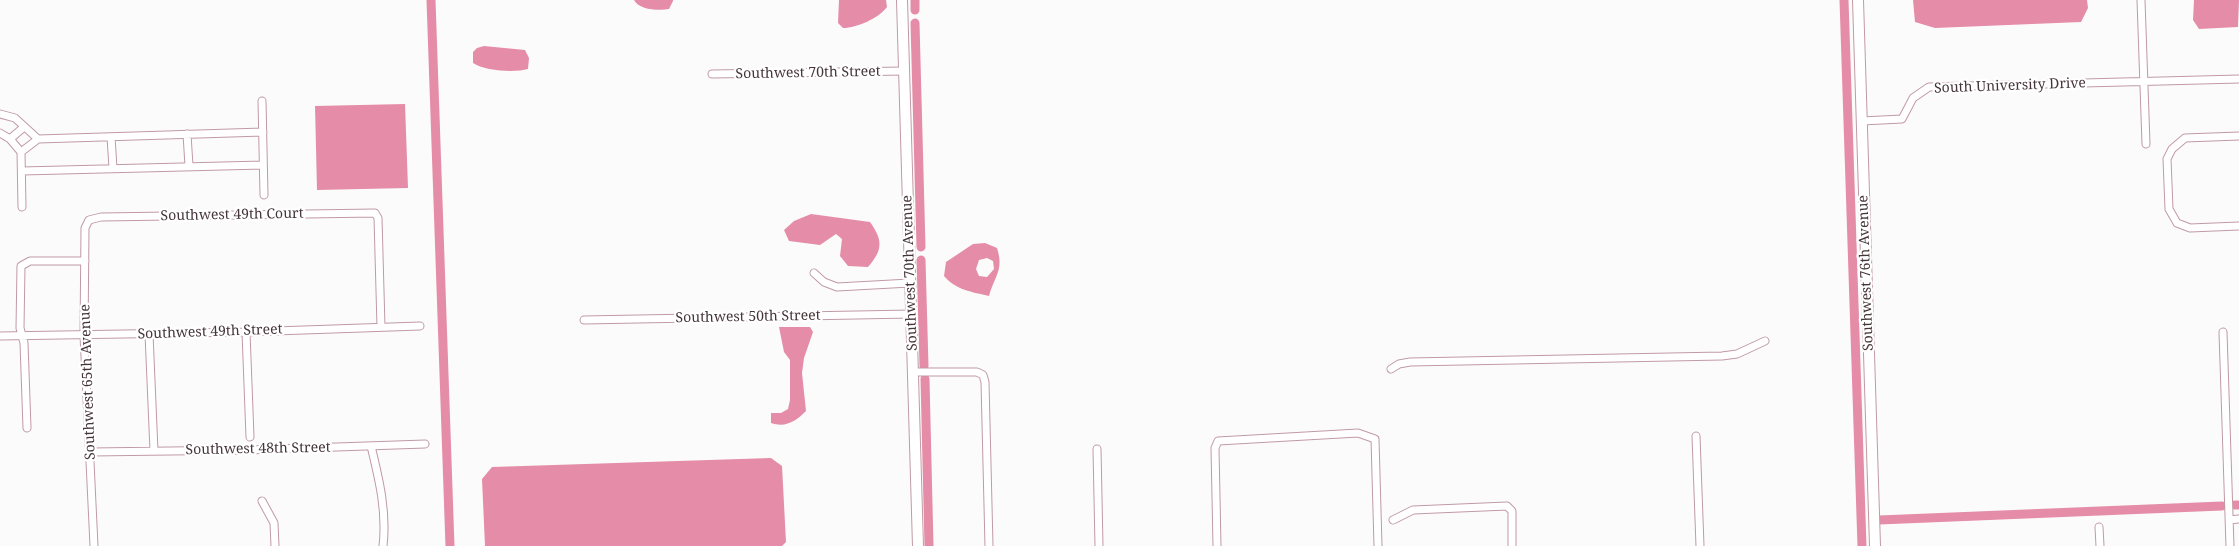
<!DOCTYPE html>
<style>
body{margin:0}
canvas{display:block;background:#fbfbfb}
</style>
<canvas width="2239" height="546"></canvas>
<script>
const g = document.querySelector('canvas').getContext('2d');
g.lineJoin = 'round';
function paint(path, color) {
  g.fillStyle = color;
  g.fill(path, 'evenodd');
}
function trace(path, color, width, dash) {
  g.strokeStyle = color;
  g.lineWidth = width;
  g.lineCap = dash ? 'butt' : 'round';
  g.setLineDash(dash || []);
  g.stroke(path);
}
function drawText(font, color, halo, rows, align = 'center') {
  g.font = font + ' "Noto Serif",serif';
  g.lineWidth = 4.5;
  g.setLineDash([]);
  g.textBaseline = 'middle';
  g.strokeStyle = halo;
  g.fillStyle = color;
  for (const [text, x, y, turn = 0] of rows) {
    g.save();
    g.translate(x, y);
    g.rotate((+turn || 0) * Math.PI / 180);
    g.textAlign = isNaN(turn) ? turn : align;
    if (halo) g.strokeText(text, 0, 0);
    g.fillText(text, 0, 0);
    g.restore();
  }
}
const water = new Path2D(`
 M 634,0 L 673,0 L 673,1 L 669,9 C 659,11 639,10 634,0 Z
 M 839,0 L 886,0 L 887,7 C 879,18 857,28 843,28 L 838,23 Z
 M 1913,0 L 2087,0 L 2088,8 L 2081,22 L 1935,28 L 1915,22 Z
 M 2194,0 L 2239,0 L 2238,27 L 2199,29 L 2193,20 Z
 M 484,46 L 525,50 L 529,58 L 528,69 C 515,73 484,71 473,63 L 473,52 L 477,48 Z
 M 405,104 L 408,188 L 317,190 L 315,106 Z
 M 811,214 L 870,222 C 883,240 883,250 868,267 L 848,266 L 840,256 L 842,239 L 836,234 L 820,245 L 789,241 L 784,230 L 794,221 Z
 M 985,243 L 997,248 C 1004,270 995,275 989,296 C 972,292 956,290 944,276 L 946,262 L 973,244 ZM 987,258 L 993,261 L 994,269 L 987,277 L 979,276 L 976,269 L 979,260 Z
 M 779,327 L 810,327 L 813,332 L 804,358 L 802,373 L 806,411 C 796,421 786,428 771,423 L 771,413 L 781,413 L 788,409 L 790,400 L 790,360 L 784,352 Z
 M 771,458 L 782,466 L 786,542 L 782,546 L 485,546 L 482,479 L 492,467 Z`);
const canal = new Path2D(`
 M 431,0 L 450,546
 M 915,0 L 915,10
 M 1844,0 L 1862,546
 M 915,23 L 921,247
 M 921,260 L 924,366
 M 925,379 L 929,546
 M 2235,505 L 2239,505
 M 1879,520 L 2222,506`);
const street = new Path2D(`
 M 2141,0 L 2146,144
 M 712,74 L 904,71
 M 262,101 L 264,195
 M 0,114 L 15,118 L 38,139
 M 1862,121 L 1902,119 L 1913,98 L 1929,87 L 2239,79
 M 0,133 L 10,139 L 21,152
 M 187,134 L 189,166
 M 2239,136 L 2185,138 L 2172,149 L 2167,159 L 2169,209 L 2177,223 L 2190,228 L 2239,226
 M 111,137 L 113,168
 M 10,139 L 24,127
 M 21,152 L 38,139 L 263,132
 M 21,152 L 22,207
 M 22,171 L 263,165
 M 814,273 L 824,282 L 837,287 L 910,283
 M 584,320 L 911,314
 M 246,332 L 250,437
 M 2223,332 L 2230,546
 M 149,334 L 154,451
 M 0,336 L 246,332 L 420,326
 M 1391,369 L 1399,364 L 1410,362 L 1722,356 L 1737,354 L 1765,341
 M 913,372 L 977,372 L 983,375 L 985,382 L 989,546
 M 27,428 L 24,343 L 20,328 L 21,266 L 30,261 L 85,261
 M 1696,436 L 1700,546
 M 371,446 C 379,479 387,511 383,546
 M 1097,449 L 1099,546
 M 91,452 L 248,450 L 425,444
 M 262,501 L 274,523 L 275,546
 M 1393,520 L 1413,510 L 1507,506 L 1512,511 L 1512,546
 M 2229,520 L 2239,519
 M 2099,527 L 2100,546
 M 94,546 L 84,335 L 85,228 L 89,220 L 101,217 L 375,213 L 378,218 L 381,327
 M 1217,546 L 1215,448 L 1218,441 L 1358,433 L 1375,439 L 1378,546`);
const secondary = new Path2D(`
 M 902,0 L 918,546
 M 1858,0 L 1875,546`);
const streetNames = [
 ["Southwest 70th Street",808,73,-1],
 ["South University Drive",2010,86,-2],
 ["Southwest 49th Court",232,215,-1],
 ["Southwest 70th Avenue",910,273,-92],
 ["Southwest 76th Avenue",1866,273,-92],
 ["Southwest 50th Street",748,317,-1],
 ["Southwest 49th Street",210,332,-2],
 ["Southwest 65th Avenue",88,382,-92],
 ["Southwest 48th Street",258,449,-1]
];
paint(water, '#e58da8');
trace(canal, '#e58da8', 9);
trace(street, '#c09aa5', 9);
trace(secondary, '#c09aa5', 12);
trace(street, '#fff', 7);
trace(secondary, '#fff', 10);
drawText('14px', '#453539', '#fff', streetNames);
</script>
